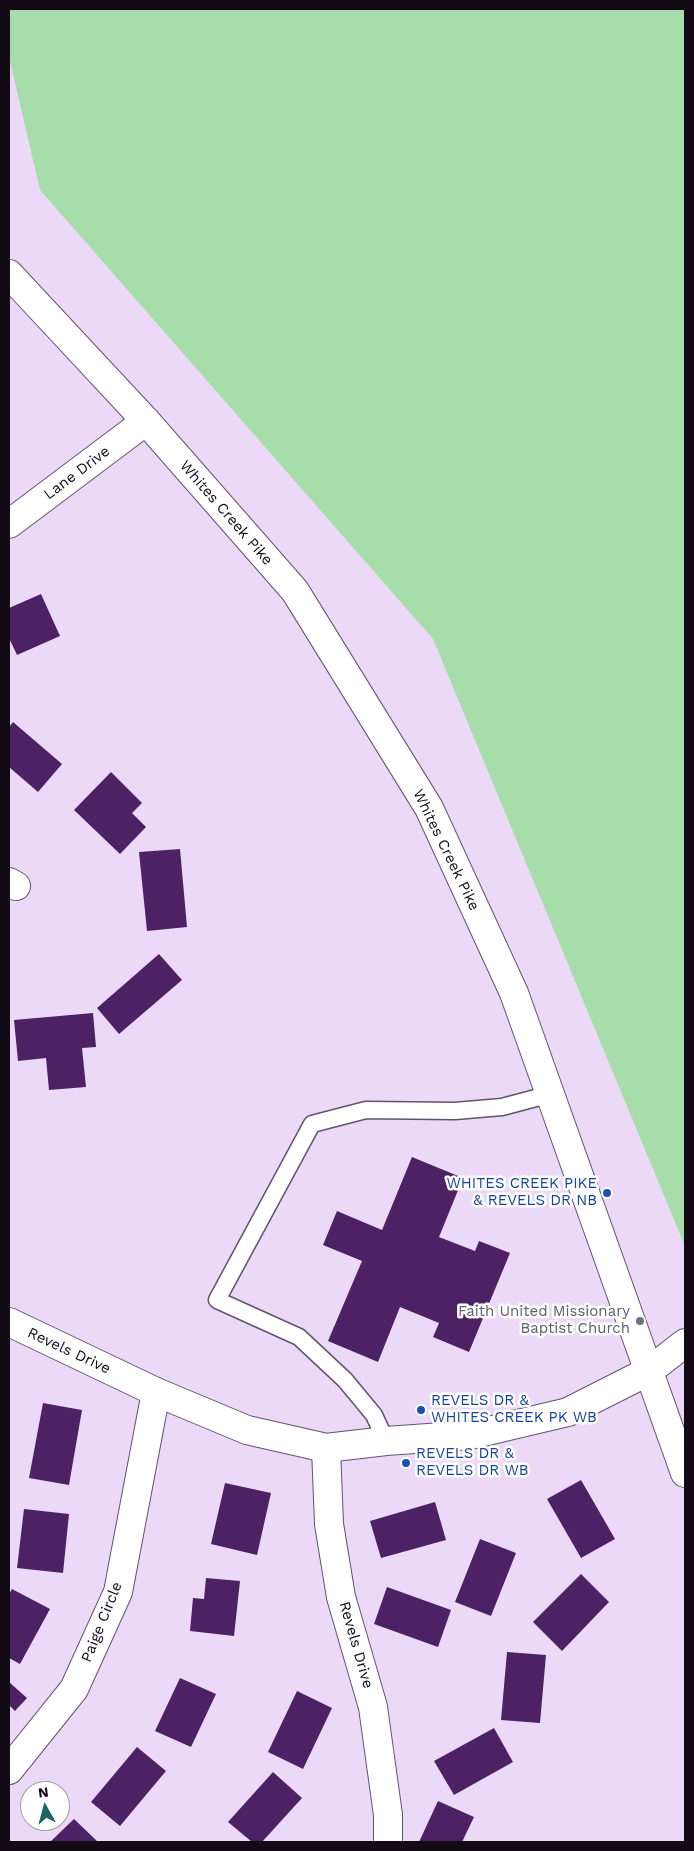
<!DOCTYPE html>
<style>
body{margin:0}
#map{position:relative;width:694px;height:1851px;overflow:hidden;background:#ecd9f8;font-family:"Work Sans",sans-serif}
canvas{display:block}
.frame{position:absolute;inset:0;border:10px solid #120b16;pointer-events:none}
.north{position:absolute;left:20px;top:1781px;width:50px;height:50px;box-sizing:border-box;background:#fff;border:1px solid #a09da2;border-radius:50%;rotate:353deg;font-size:14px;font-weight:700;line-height:20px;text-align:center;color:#120b16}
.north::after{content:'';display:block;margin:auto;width:18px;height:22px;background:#1c6762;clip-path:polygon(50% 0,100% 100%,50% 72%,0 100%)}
</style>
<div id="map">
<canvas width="694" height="1851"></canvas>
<div class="frame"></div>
<div class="north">N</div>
</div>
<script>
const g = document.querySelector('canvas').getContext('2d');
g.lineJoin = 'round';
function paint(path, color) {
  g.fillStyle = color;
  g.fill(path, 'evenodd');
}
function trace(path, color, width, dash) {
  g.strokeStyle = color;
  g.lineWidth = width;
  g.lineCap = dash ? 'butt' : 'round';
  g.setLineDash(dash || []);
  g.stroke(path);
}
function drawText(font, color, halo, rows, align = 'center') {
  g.font = font + ' "Work Sans",sans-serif';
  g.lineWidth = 5;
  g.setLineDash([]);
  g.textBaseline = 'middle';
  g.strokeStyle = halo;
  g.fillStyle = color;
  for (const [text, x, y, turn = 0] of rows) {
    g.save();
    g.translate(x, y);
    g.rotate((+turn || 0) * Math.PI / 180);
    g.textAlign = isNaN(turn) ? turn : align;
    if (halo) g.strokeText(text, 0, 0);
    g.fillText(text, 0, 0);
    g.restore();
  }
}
const green = new Path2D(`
 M 9,9 L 685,9 L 685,1246 L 433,639 L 40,190 L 9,57 Z`);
const building = new Path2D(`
 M 41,594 L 60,636 L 17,655 L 9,638 L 9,608 Z
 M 13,722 L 62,764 L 38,792 L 9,767 L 9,727 Z
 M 111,772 L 142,803 L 132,813 L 146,827 L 120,854 L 74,810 Z
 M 180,849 L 187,927 L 147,931 L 139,852 Z
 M 159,954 L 182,980 L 119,1034 L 97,1008 Z
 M 93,1013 L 96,1047 L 82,1048 L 86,1087 L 49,1090 L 46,1058 L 18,1061 L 14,1020 Z
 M 412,1157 L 463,1178 L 439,1237 L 475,1251 L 479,1241 L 510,1253 L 469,1352 L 433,1337 L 439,1323 L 400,1307 L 378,1362 L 328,1341 L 362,1261 L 323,1245 L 337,1211 L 382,1230 Z
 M 43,1403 L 82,1410 L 69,1485 L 29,1478 Z
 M 581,1480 L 615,1539 L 581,1558 L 547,1499 Z
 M 225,1483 L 271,1493 L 257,1555 L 211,1544 Z
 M 435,1502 L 446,1540 L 381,1558 L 370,1521 Z
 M 24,1509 L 69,1514 L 63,1573 L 17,1568 Z
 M 480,1539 L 516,1553 L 491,1616 L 455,1602 Z
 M 581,1574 L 609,1602 L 562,1651 L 533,1622 Z
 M 206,1578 L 240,1581 L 234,1636 L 190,1631 L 193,1598 L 204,1599 Z
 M 387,1587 L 451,1610 L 438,1647 L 374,1624 Z
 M 12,1589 L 50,1609 L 20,1664 L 9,1658 L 9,1594 Z
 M 507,1652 L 546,1655 L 540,1723 L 501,1720 Z
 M 180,1678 L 216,1694 L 191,1747 L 155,1731 Z
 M 9,1682 L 27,1698 L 15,1711 L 9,1705 Z
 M 297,1691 L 332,1708 L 303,1769 L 268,1752 Z
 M 494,1728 L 513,1762 L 454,1795 L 434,1761 Z
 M 137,1747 L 166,1771 L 120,1826 L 91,1802 Z
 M 273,1772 L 302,1798 L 262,1842 L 252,1842 L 228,1822 Z
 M 438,1801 L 474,1817 L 462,1842 L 419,1842 Z
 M 74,1819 L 98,1842 L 50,1842 Z`);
const service = new Path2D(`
 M 386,1441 L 374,1415 L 345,1380 L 299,1337 L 217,1300 L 312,1124 L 366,1110 L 455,1111 L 502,1107 L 551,1094`);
const minor = new Path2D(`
 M 9,524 L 146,421
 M 9,882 L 16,886
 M 649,1371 L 685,1343
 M 326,1448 L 329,1524 L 341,1597 L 373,1707 L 388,1815 L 388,1842
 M 9,1770 L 74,1689 L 118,1592 L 156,1392`);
const tertiary = new Path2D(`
 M 9,1322 L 156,1392 L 247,1430 L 326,1448 L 386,1441 L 471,1435 L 568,1412 L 649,1371`);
const primary = new Path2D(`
 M 9,274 L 146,421 L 295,591 L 429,808 L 514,993 L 685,1473`);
const markers = [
 [607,1193,5,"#1a4fb4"],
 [640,1321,5,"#6b7280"],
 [421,1410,5,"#1a4fb4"],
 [406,1463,5,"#1a4fb4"]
];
const streetNames = [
 ["Lane Drive",77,473,-37],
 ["Whites Creek Pike",226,513,49],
 ["Whites Creek Pike",446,850,64],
 ["Revels Drive",69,1351,25],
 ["Paige Circle",102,1622,-68],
 ["Revels Drive",356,1645,74]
];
const transitNames = [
 ["WHITES CREEK PIKE",597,1184,"right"],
 ["& REVELS DR NB",597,1201,"right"],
 ["REVELS DR &",431,1401],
 ["WHITES CREEK PK WB",431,1418],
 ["REVELS DR &",416,1454],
 ["REVELS DR WB",416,1471]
];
const worshipNames = [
 ["Faith United Missionary",630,1312],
 ["Baptist Church",630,1329]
];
paint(green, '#a7ddaa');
paint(building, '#4d2265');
trace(service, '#62536d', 19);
trace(minor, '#62536d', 30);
trace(tertiary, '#62536d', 30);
trace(primary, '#62536d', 30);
trace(service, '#fff', 16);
trace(minor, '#fff', 28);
trace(tertiary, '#fff', 28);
trace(primary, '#fff', 28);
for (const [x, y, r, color] of markers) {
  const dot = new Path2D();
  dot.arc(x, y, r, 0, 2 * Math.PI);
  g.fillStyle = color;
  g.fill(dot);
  trace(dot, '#fff', 2);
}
drawText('15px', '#120b16', '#fff', streetNames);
drawText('15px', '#164399', '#fff', transitNames, 'left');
drawText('15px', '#5b616d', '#fff', worshipNames, 'right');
</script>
